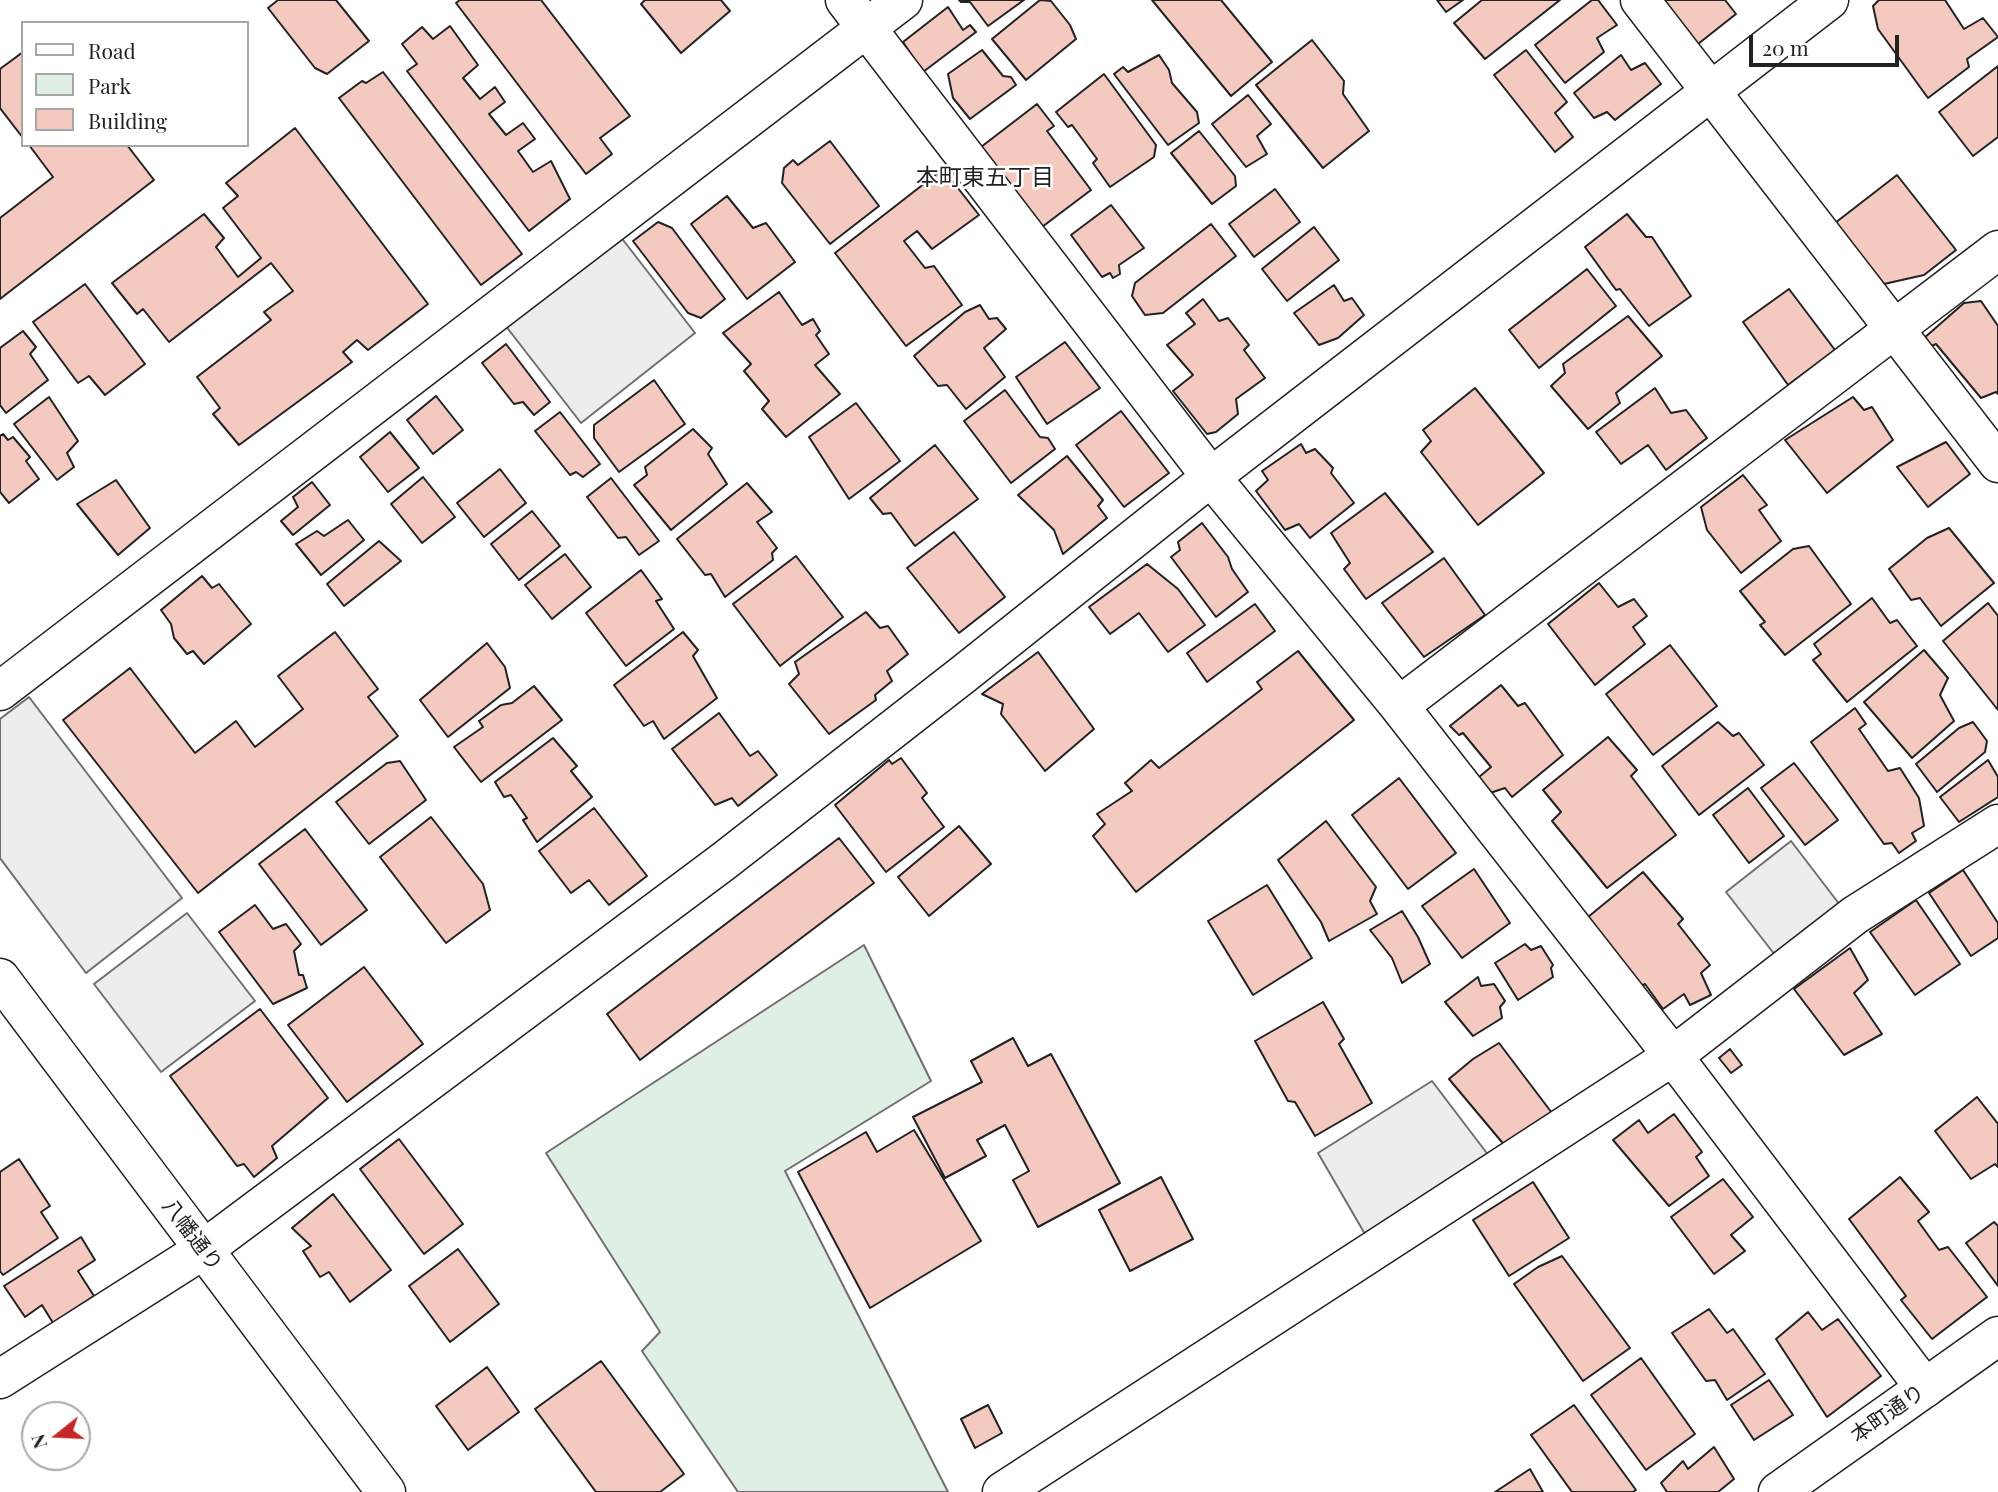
<!DOCTYPE html>
<meta charset="utf-8">
<style>
body{margin:0}
#map{position:relative;width:1998px;height:1492px;overflow:hidden;background:#fff;font-family:"Playfair Display",serif}
canvas{display:block}
.legend{position:absolute;left:21px;top:21px;width:228px;height:126px;box-sizing:border-box;background:#fff;border:2px solid #a7a7a7;margin:0;padding:9px 12px;list-style:none;font-size:21px;color:#222}
.legend li{display:flex;align-items:center;gap:14px;height:35px}
.legend b{width:35px;border:2px solid #a7a7a7}
.north{position:absolute;left:21px;top:1401px;width:70px;height:70px;box-sizing:border-box;background:#fff;border:2px solid #a7a7a7;border-radius:50%;rotate:252deg;font-size:19px;font-weight:700;line-height:28px;text-align:center;color:#222}
.north::after{content:'';display:block;margin:auto;width:24px;height:32px;background:#c62828;clip-path:polygon(50% 0,100% 100%,50% 72%,0 100%)}
.scale{position:absolute;left:1749px;top:35px;width:150px;height:32px;box-sizing:border-box;border:4px solid #222;border-top:0;padding-left:9px;font-size:21px;line-height:24px;white-space:nowrap;color:#222;-webkit-text-stroke:5px #fff;paint-order:stroke}
</style>
<div id="map">
<canvas width="1998" height="1492"></canvas>
<ul class="legend">
<li><b style="height:9px;background:#fff"></b>Road</li>
<li><b style="height:19px;background:#e0efe3"></b>Park</li>
<li><b style="height:19px;background:#f3c9c0"></b>Building</li>
</ul>
<div class="north">N</div>
<div class="scale">20 m</div>
</div>
<script>
const g = document.querySelector('canvas').getContext('2d');
g.lineJoin = 'round';
function paint(path, color) {
  g.fillStyle = color;
  g.fill(path, 'evenodd');
}
function trace(path, color, width, dash) {
  g.strokeStyle = color;
  g.lineWidth = width;
  g.lineCap = dash ? 'butt' : 'round';
  g.setLineDash(dash || []);
  g.stroke(path);
}
function drawText(font, color, halo, rows, align = 'center') {
  g.font = font + ' "Playfair Display","Noto Sans JP",serif';
  g.lineWidth = 5;
  g.setLineDash([]);
  g.textBaseline = 'middle';
  g.strokeStyle = halo;
  g.fillStyle = color;
  for (const [text, x, y, turn = 0] of rows) {
    g.save();
    g.translate(x, y);
    g.rotate((+turn || 0) * Math.PI / 180);
    g.textAlign = isNaN(turn) ? turn : align;
    if (halo) g.strokeText(text, 0, 0);
    g.fillText(text, 0, 0);
    g.restore();
  }
}
const green = new Path2D(`
 M 864,945 L 931,1081 L 785,1171 L 948,1492 L 738,1492 L 642,1351 L 660,1332 L 546,1153 Z`);
const parking = new Path2D(`
 M 620,236 L 695,333 L 581,423 L 505,325 Z
 M 29,697 L 182,898 L 86,973 L 0,858 L 0,719 Z
 M 1791,841 L 1840,905 L 1775,955 L 1726,892 Z
 M 187,913 L 255,1001 L 161,1072 L 94,984 Z
 M 1432,1081 L 1489,1156 L 1369,1241 L 1318,1153 Z`);
const building = new Path2D(`
 M 278,0 L 336,0 L 369,41 L 327,74 L 315,68 L 268,8 Z
 M 460,0 L 541,0 L 630,116 L 600,138 L 612,154 L 586,174 L 456,3 Z
 M 645,0 L 721,0 L 730,11 L 681,53 L 641,4 Z
 M 959,0 L 1024,0 L 988,26 L 970,2 L 961,2 Z
 M 1040,0 L 1051,1 L 1070,25 L 1076,39 L 1026,80 L 992,39 Z
 M 1152,0 L 1221,0 L 1272,62 L 1231,96 Z
 M 1437,0 L 1463,0 L 1446,12 Z
 M 1482,0 L 1560,0 L 1485,59 L 1454,23 Z
 M 1592,0 L 1598,0 L 1617,25 L 1597,38 L 1604,52 L 1565,83 L 1535,45 Z
 M 1663,0 L 1725,0 L 1736,14 L 1698,44 Z
 M 1879,0 L 1945,0 L 1964,29 L 1983,18 L 1998,37 L 1967,59 L 1969,67 L 1928,98 L 1878,29 L 1873,6 Z
 M 948,7 L 963,30 L 970,25 L 976,32 L 923,72 L 903,42 Z
 M 450,26 L 478,65 L 463,78 L 480,99 L 495,87 L 505,102 L 489,114 L 506,135 L 523,123 L 535,139 L 518,151 L 533,172 L 551,161 L 570,199 L 529,231 L 407,71 L 417,64 L 402,44 L 422,27 L 433,39 Z
 M 1312,40 L 1344,81 L 1343,94 L 1369,131 L 1323,168 L 1256,85 Z
 M 982,50 L 1003,76 L 1011,77 L 1016,85 L 970,119 L 953,98 L 948,74 Z
 M 1526,50 L 1567,102 L 1555,113 L 1573,137 L 1555,152 L 1494,75 Z
 M 23,52 L 23,138 L 0,108 L 0,69 Z
 M 1159,55 L 1169,70 L 1172,83 L 1197,112 L 1199,123 L 1168,145 L 1114,74 L 1123,67 L 1128,72 Z
 M 1621,55 L 1631,70 L 1645,63 L 1661,84 L 1615,120 L 1607,112 L 1594,118 L 1574,93 Z
 M 1998,66 L 1998,137 L 1973,156 L 1939,112 Z
 M 383,72 L 522,254 L 481,285 L 339,98 L 362,81 L 366,83 Z
 M 1104,74 L 1156,145 L 1154,157 L 1110,187 L 1093,163 L 1097,159 L 1072,125 L 1068,127 L 1056,112 Z
 M 1248,95 L 1271,124 L 1257,136 L 1267,154 L 1246,167 L 1212,124 Z
 M 1037,104 L 1054,126 L 1047,131 L 1091,190 L 1042,227 L 981,147 Z
 M 295,128 L 428,304 L 368,350 L 357,340 L 343,352 L 352,362 L 239,445 L 213,414 L 220,408 L 197,377 L 271,320 L 264,312 L 293,291 L 271,263 L 169,342 L 143,309 L 137,314 L 112,283 L 204,214 L 224,238 L 216,247 L 238,277 L 261,258 L 223,208 L 238,196 L 226,183 Z
 M 1199,131 L 1235,176 L 1236,186 L 1212,204 L 1171,153 Z
 M 830,141 L 879,206 L 830,244 L 782,183 L 784,168 L 793,160 L 798,165 Z
 M 29,145 L 127,145 L 154,180 L 0,299 L 0,218 L 53,177 Z
 M 943,169 L 979,215 L 932,249 L 917,231 L 904,241 L 925,268 L 934,266 L 962,305 L 906,346 L 835,253 Z
 M 1897,175 L 1956,250 L 1924,275 L 1884,284 L 1835,223 Z
 M 1275,189 L 1300,222 L 1254,257 L 1229,224 Z
 M 727,196 L 753,228 L 766,223 L 795,262 L 747,299 L 691,224 Z
 M 1111,205 L 1144,248 L 1119,265 L 1120,274 L 1113,278 L 1110,273 L 1102,277 L 1071,235 Z
 M 1627,214 L 1646,237 L 1652,237 L 1691,296 L 1649,326 L 1620,289 L 1616,290 L 1585,247 Z
 M 658,222 L 672,228 L 725,299 L 701,318 L 688,313 L 633,241 Z
 M 1211,224 L 1236,256 L 1163,313 L 1145,315 L 1132,296 L 1135,283 Z
 M 1314,227 L 1339,260 L 1287,301 L 1262,269 Z
 M 1587,269 L 1616,306 L 1539,368 L 1509,330 Z
 M 85,284 L 145,364 L 105,395 L 89,376 L 78,383 L 33,322 Z
 M 1334,285 L 1344,301 L 1352,298 L 1364,315 L 1338,338 L 1319,345 L 1294,313 Z
 M 1789,289 L 1835,350 L 1788,385 L 1743,322 Z
 M 779,292 L 802,325 L 813,319 L 820,331 L 816,335 L 829,354 L 815,365 L 840,394 L 786,437 L 762,409 L 769,401 L 744,371 L 751,364 L 723,333 Z
 M 1203,299 L 1219,321 L 1228,318 L 1249,345 L 1244,350 L 1265,378 L 1236,399 L 1238,414 L 1216,432 L 1207,434 L 1173,391 L 1193,375 L 1167,345 L 1195,324 L 1186,313 Z
 M 1981,301 L 1998,326 L 1998,394 L 1996,392 L 1981,398 L 1936,344 L 1929,347 L 1923,339 L 1964,303 Z
 M 980,305 L 989,319 L 997,318 L 1006,329 L 984,348 L 1005,377 L 966,409 L 947,385 L 938,386 L 914,356 L 965,312 Z
 M 1628,316 L 1662,356 L 1616,393 L 1620,403 L 1588,429 L 1551,386 L 1565,373 L 1563,364 Z
 M 23,331 L 36,347 L 30,354 L 48,380 L 6,413 L 0,405 L 0,348 Z
 M 1065,342 L 1100,388 L 1047,424 L 1016,377 Z
 M 506,344 L 550,402 L 534,415 L 523,402 L 514,404 L 482,363 Z
 M 654,380 L 685,424 L 619,472 L 594,438 L 594,425 Z
 M 1475,388 L 1544,473 L 1478,525 L 1421,452 L 1431,441 L 1423,430 Z
 M 1655,388 L 1671,413 L 1686,410 L 1707,438 L 1666,470 L 1648,445 L 1621,464 L 1596,432 Z
 M 1005,390 L 1040,437 L 1048,438 L 1055,449 L 1011,483 L 964,421 Z
 M 436,396 L 463,430 L 433,454 L 407,420 Z
 M 49,397 L 78,441 L 67,453 L 74,467 L 57,480 L 14,424 Z
 M 1853,397 L 1864,410 L 1872,407 L 1893,440 L 1827,493 L 1785,440 Z
 M 856,403 L 900,461 L 849,499 L 809,437 Z
 M 1121,411 L 1169,473 L 1124,507 L 1076,445 Z
 M 560,412 L 600,464 L 583,477 L 576,472 L 570,475 L 535,431 Z
 M 693,429 L 712,448 L 708,454 L 727,484 L 671,530 L 634,485 L 647,475 L 645,467 Z
 M 390,432 L 419,468 L 388,492 L 360,457 Z
 M 3,434 L 8,440 L 13,437 L 30,457 L 26,461 L 39,479 L 9,503 L 0,492 L 0,436 Z
 M 1946,442 L 1970,474 L 1928,507 L 1897,467 Z
 M 1301,444 L 1306,453 L 1315,449 L 1333,468 L 1331,473 L 1354,503 L 1310,538 L 1299,524 L 1285,530 L 1256,491 L 1268,480 L 1262,471 Z
 M 935,445 L 978,499 L 915,546 L 891,513 L 883,514 L 870,498 Z
 M 1067,456 L 1103,500 L 1098,506 L 1107,518 L 1063,554 L 1054,530 L 1018,495 Z
 M 500,469 L 526,503 L 484,537 L 457,503 Z
 M 1743,475 L 1767,505 L 1759,510 L 1781,541 L 1741,573 L 1707,530 L 1701,507 Z
 M 423,477 L 455,517 L 422,543 L 391,504 Z
 M 611,478 L 659,541 L 639,555 L 626,537 L 618,538 L 587,497 Z
 M 116,480 L 150,528 L 118,555 L 77,504 Z
 M 312,482 L 330,505 L 293,535 L 281,521 L 298,507 L 293,497 Z
 M 747,483 L 772,512 L 757,522 L 777,548 L 772,553 L 773,560 L 725,597 L 711,574 L 705,575 L 677,539 Z
 M 1385,493 L 1433,552 L 1366,599 L 1344,569 L 1350,563 L 1331,533 Z
 M 532,511 L 560,546 L 519,580 L 491,544 Z
 M 348,520 L 364,540 L 321,575 L 296,544 L 317,531 L 324,536 Z
 M 1202,523 L 1228,557 L 1232,569 L 1248,592 L 1216,617 L 1171,557 L 1180,550 L 1178,542 Z
 M 1949,528 L 1994,583 L 1941,626 L 1920,598 L 1911,600 L 1889,569 L 1927,538 Z
 M 954,532 L 1005,597 L 959,633 L 907,568 Z
 M 379,541 L 401,561 L 344,606 L 327,584 Z
 M 1809,546 L 1851,604 L 1785,655 L 1760,625 L 1765,622 L 1740,591 L 1793,549 Z
 M 565,554 L 591,587 L 552,619 L 525,585 Z
 M 796,556 L 843,617 L 780,666 L 733,604 Z
 M 1444,558 L 1485,615 L 1424,657 L 1382,603 Z
 M 1147,564 L 1178,589 L 1205,625 L 1168,652 L 1139,613 L 1110,634 L 1089,607 Z
 M 641,570 L 662,599 L 656,601 L 674,629 L 626,666 L 586,613 Z
 M 202,576 L 212,588 L 219,584 L 251,624 L 204,664 L 193,651 L 187,654 L 174,638 L 171,624 L 161,610 Z
 M 1599,583 L 1618,607 L 1634,599 L 1647,616 L 1633,627 L 1645,644 L 1595,685 L 1548,624 Z
 M 1872,598 L 1890,623 L 1897,620 L 1917,646 L 1847,702 L 1813,660 L 1821,654 L 1814,644 Z
 M 1988,603 L 1998,616 L 1998,710 L 1943,641 Z
 M 1255,604 L 1275,631 L 1207,682 L 1187,653 Z
 M 866,612 L 880,628 L 888,626 L 908,654 L 887,671 L 892,681 L 875,695 L 876,700 L 829,734 L 789,684 L 799,674 L 795,662 Z
 M 335,632 L 378,689 L 368,697 L 398,736 L 198,893 L 63,720 L 130,668 L 195,753 L 236,721 L 255,747 L 303,709 L 278,676 Z
 M 683,632 L 698,650 L 693,656 L 717,698 L 664,739 L 653,721 L 644,726 L 614,685 Z
 M 487,643 L 505,667 L 510,688 L 448,737 L 420,700 Z
 M 1670,645 L 1717,706 L 1653,755 L 1606,694 Z
 M 1924,650 L 1948,678 L 1940,695 L 1954,721 L 1912,758 L 1864,702 Z
 M 1298,651 L 1354,720 L 1136,892 L 1093,836 L 1105,824 L 1097,814 L 1132,791 L 1125,783 L 1151,760 L 1159,768 L 1262,689 L 1257,682 Z
 M 1038,652 L 1094,729 L 1045,771 L 1001,714 L 1003,704 L 982,694 Z
 M 1501,685 L 1518,706 L 1525,703 L 1563,755 L 1512,797 L 1505,788 L 1490,793 L 1479,777 L 1491,767 L 1463,733 L 1459,735 L 1450,726 Z
 M 534,686 L 562,720 L 481,782 L 454,747 L 483,727 L 479,721 L 501,705 L 512,703 Z
 M 1855,708 L 1866,724 L 1859,729 L 1888,771 L 1900,768 L 1919,798 L 1924,826 L 1912,833 L 1916,841 L 1899,853 L 1892,843 L 1884,844 L 1811,742 Z
 M 719,713 L 750,756 L 758,751 L 777,775 L 738,806 L 732,798 L 715,805 L 672,749 Z
 M 1718,722 L 1733,736 L 1739,733 L 1764,765 L 1699,815 L 1662,766 Z
 M 1973,722 L 1987,741 L 1985,752 L 1937,792 L 1916,764 L 1959,728 Z
 M 1608,737 L 1637,770 L 1631,776 L 1676,835 L 1607,888 L 1552,821 L 1561,812 L 1543,790 Z
 M 553,738 L 577,766 L 571,771 L 592,797 L 537,842 L 523,820 L 527,818 L 511,795 L 504,797 L 495,782 Z
 M 901,758 L 927,793 L 922,798 L 944,827 L 886,872 L 835,805 L 889,760 L 892,764 Z
 M 1988,760 L 1998,777 L 1998,797 L 1959,822 L 1940,797 Z
 M 400,761 L 426,800 L 369,844 L 336,802 L 387,763 Z
 M 1794,763 L 1838,820 L 1805,845 L 1761,788 Z
 M 1399,778 L 1456,853 L 1408,889 L 1352,815 Z
 M 1748,788 L 1784,836 L 1749,863 L 1713,815 Z
 M 594,808 L 647,876 L 609,905 L 589,880 L 571,893 L 539,851 Z
 M 431,817 L 483,884 L 490,910 L 446,943 L 380,857 Z
 M 1326,821 L 1376,887 L 1370,901 L 1377,914 L 1329,941 L 1321,922 L 1278,860 Z
 M 959,826 L 991,864 L 929,916 L 898,877 Z
 M 305,829 L 367,910 L 321,945 L 259,864 Z
 M 839,838 L 874,883 L 640,1060 L 607,1014 Z
 M 1474,869 L 1510,923 L 1462,958 L 1422,906 Z
 M 1963,870 L 1998,923 L 1998,938 L 1971,956 L 1929,893 Z
 M 1643,872 L 1683,919 L 1678,924 L 1710,965 L 1701,973 L 1711,995 L 1690,1005 L 1684,994 L 1663,1009 L 1645,984 L 1639,987 L 1588,917 Z
 M 1267,885 L 1312,958 L 1253,995 L 1208,921 Z
 M 1916,900 L 1960,964 L 1915,995 L 1870,932 Z
 M 255,905 L 273,929 L 286,924 L 301,944 L 294,951 L 299,975 L 303,975 L 307,988 L 273,1004 L 219,932 Z
 M 1402,911 L 1418,937 L 1430,964 L 1402,983 L 1392,958 L 1370,930 Z
 M 1525,944 L 1531,950 L 1541,946 L 1553,965 L 1551,968 L 1553,977 L 1518,1000 L 1495,963 Z
 M 1850,948 L 1868,980 L 1854,993 L 1882,1034 L 1844,1055 L 1794,989 Z
 M 364,967 L 423,1044 L 347,1102 L 288,1025 Z
 M 1478,977 L 1481,986 L 1494,984 L 1505,1001 L 1500,1007 L 1502,1018 L 1473,1036 L 1445,1002 Z
 M 1323,1002 L 1344,1039 L 1339,1044 L 1372,1103 L 1315,1136 L 1295,1102 L 1288,1101 L 1255,1041 Z
 M 260,1009 L 328,1098 L 272,1146 L 277,1158 L 254,1177 L 244,1164 L 237,1166 L 170,1076 Z
 M 1013,1038 L 1028,1066 L 1051,1054 L 1120,1183 L 1038,1227 L 1013,1180 L 1029,1171 L 1005,1125 L 977,1140 L 986,1156 L 945,1178 L 913,1117 L 982,1082 L 971,1061 Z
 M 1499,1043 L 1552,1113 L 1506,1147 L 1449,1079 L 1473,1059 Z
 M 1730,1049 L 1742,1065 L 1731,1073 L 1719,1058 Z
 M 1977,1097 L 1998,1124 L 1998,1167 L 1995,1164 L 1971,1179 L 1935,1131 Z
 M 1674,1114 L 1702,1152 L 1696,1157 L 1709,1176 L 1669,1206 L 1613,1140 L 1639,1120 L 1648,1133 Z
 M 914,1130 L 981,1241 L 870,1308 L 798,1172 L 866,1132 L 877,1152 Z
 M 399,1139 L 463,1224 L 424,1254 L 360,1169 Z
 M 19,1159 L 50,1206 L 41,1212 L 58,1238 L 3,1275 L 0,1271 L 0,1172 Z
 M 1161,1177 L 1193,1239 L 1130,1271 L 1099,1210 Z
 M 1900,1177 L 1929,1212 L 1918,1221 L 1939,1250 L 1948,1247 L 1987,1297 L 1932,1339 L 1901,1300 L 1906,1296 L 1849,1219 Z
 M 1723,1179 L 1753,1217 L 1731,1235 L 1745,1251 L 1714,1274 L 1671,1217 Z
 M 1533,1182 L 1569,1238 L 1509,1276 L 1473,1220 Z
 M 333,1194 L 391,1270 L 350,1302 L 329,1272 L 320,1277 L 303,1251 L 311,1246 L 292,1228 Z
 M 1994,1222 L 1998,1226 L 1998,1286 L 1966,1243 Z
 M 81,1237 L 95,1260 L 78,1271 L 94,1296 L 53,1323 L 42,1305 L 25,1317 L 4,1286 Z
 M 458,1249 L 499,1304 L 450,1342 L 409,1286 Z
 M 1562,1256 L 1630,1348 L 1583,1381 L 1514,1284 L 1538,1267 Z
 M 1709,1309 L 1727,1333 L 1733,1329 L 1765,1374 L 1727,1400 L 1715,1380 L 1706,1381 L 1672,1333 Z
 M 1808,1312 L 1822,1330 L 1838,1319 L 1881,1376 L 1827,1417 L 1776,1339 Z
 M 1641,1358 L 1695,1434 L 1646,1470 L 1591,1395 Z
 M 601,1361 L 684,1474 L 660,1492 L 596,1492 L 535,1409 Z
 M 487,1367 L 519,1412 L 468,1450 L 436,1406 Z
 M 1769,1380 L 1793,1415 L 1754,1440 L 1731,1405 Z
 M 988,1405 L 1002,1433 L 975,1448 L 961,1419 Z
 M 1574,1405 L 1636,1490 L 1633,1492 L 1572,1492 L 1531,1435 Z
 M 1714,1447 L 1734,1479 L 1718,1492 L 1667,1492 L 1661,1483 L 1683,1461 L 1688,1469 Z
 M 1530,1469 L 1543,1492 L 1495,1492 Z`);
const street = new Path2D(`
 M 845,0 L 1211,477 L 1399,706 L 1673,1056 L 1925,1388
 M 1640,0 L 1998,463
 M 0,691 L 903,0
 M 1399,706 L 1998,250
 M 0,1379 L 203,1250 L 724,861 L 965,673 L 1211,477 L 1829,0
 M 1002,1492 L 1673,1056 L 1855,915 L 1998,824`);
const secondary = new Path2D(`
 M 0,978 L 386,1492
 M 1778,1492 L 1998,1336`);
const streetNames = [
 ["八幡通り",192,1235,53],
 ["本町通り",1888,1414,-35]
];
const neighbourhoodNames = [
 ["本町東五丁目",985,178]
];
paint(green, '#e0efe3');
trace(green, '#6f6f6f', 2);
paint(parking, '#ededed');
trace(parking, '#6f6f6f', 2);
paint(building, '#f3c9c0');
trace(building, '#222', 2);
trace(street, '#222', 41);
trace(secondary, '#222', 41);
trace(street, '#fff', 38);
trace(secondary, '#fff', 38);
drawText('21px', '#222', '#fff', streetNames);
drawText('23px', '#222', '#fff', neighbourhoodNames);
</script>
